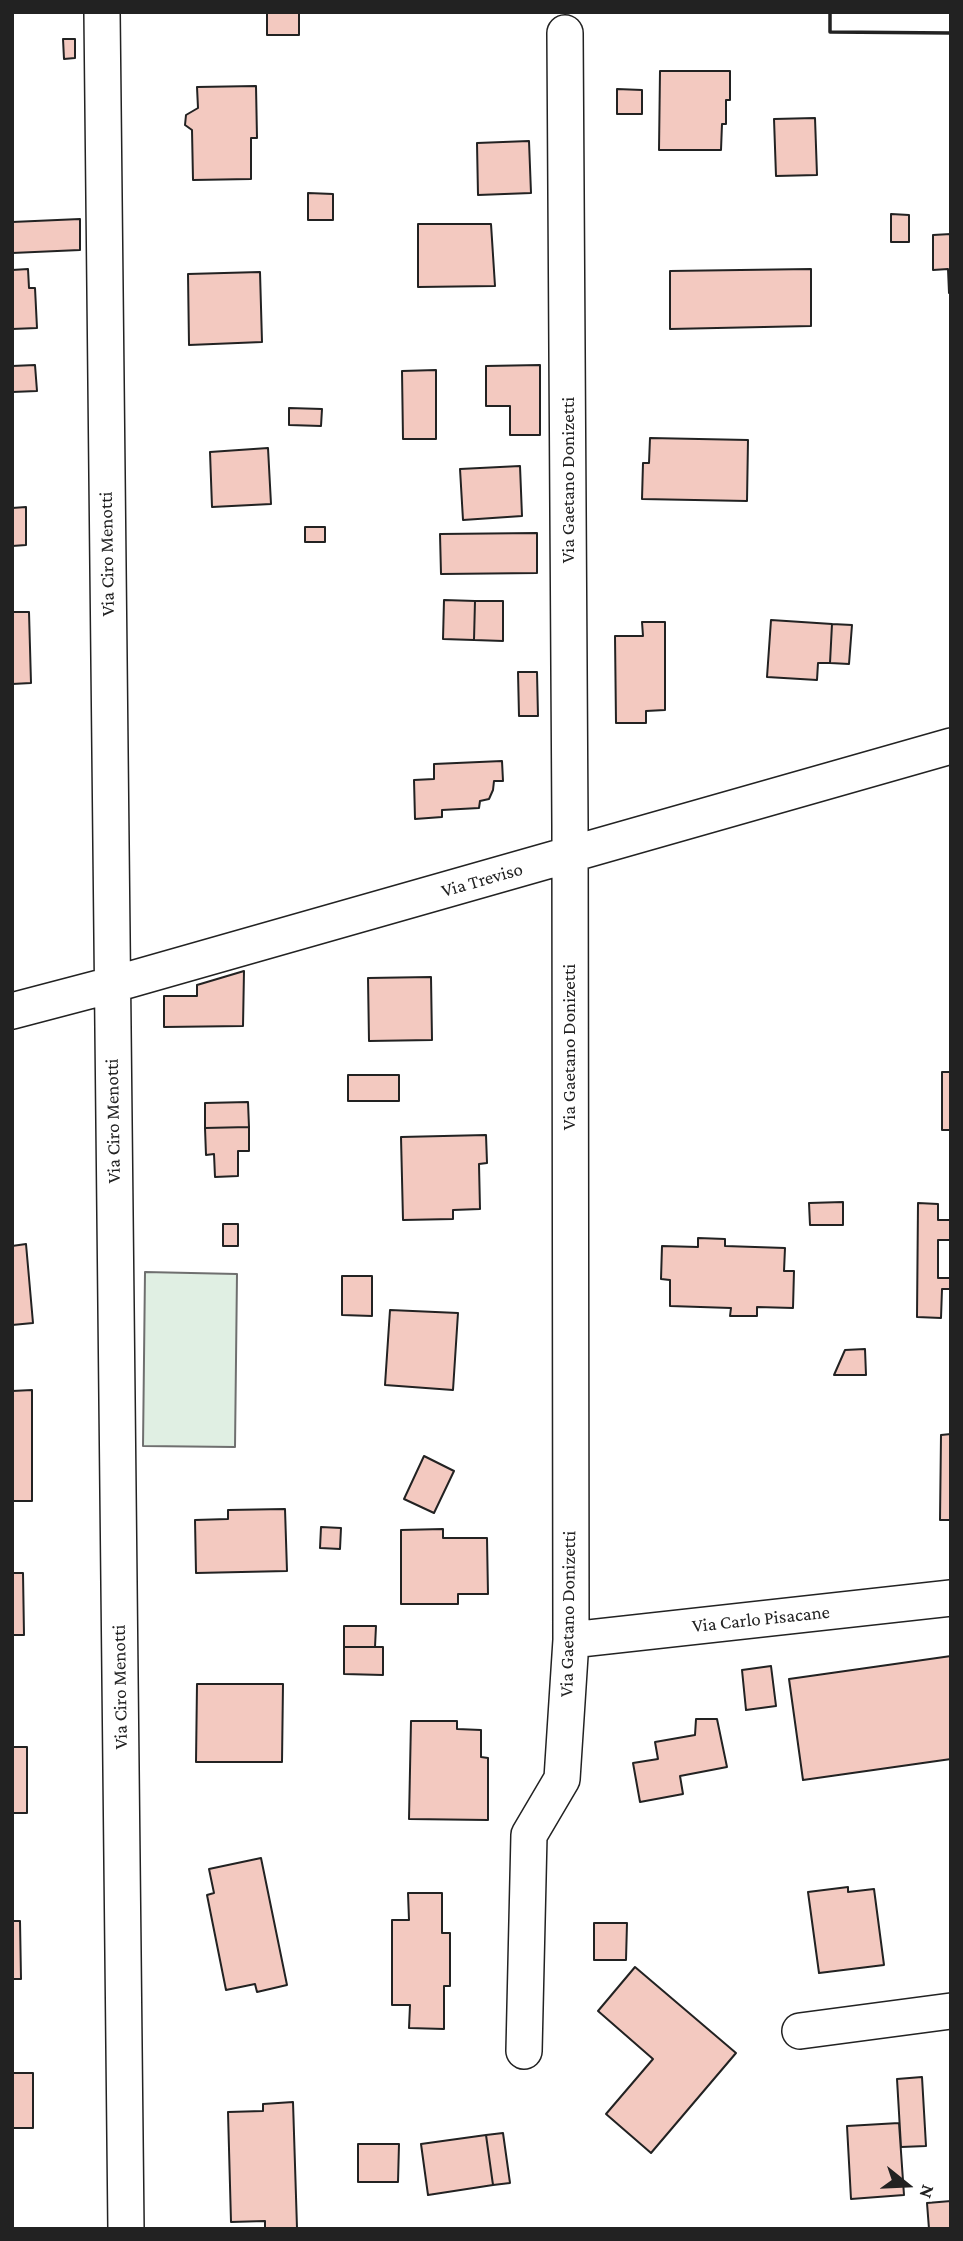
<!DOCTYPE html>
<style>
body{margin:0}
#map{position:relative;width:963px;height:2241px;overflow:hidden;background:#fff;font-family:"Crimson Pro",serif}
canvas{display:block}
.frame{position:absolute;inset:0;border:14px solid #222;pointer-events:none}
.north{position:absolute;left:872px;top:2150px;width:70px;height:70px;-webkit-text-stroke:5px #fff;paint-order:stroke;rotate:108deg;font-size:19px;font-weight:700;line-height:28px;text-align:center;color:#222}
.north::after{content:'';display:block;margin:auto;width:24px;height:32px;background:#222;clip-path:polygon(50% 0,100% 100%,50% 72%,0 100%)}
</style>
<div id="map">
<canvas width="963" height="2241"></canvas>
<div class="frame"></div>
<div class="north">N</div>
</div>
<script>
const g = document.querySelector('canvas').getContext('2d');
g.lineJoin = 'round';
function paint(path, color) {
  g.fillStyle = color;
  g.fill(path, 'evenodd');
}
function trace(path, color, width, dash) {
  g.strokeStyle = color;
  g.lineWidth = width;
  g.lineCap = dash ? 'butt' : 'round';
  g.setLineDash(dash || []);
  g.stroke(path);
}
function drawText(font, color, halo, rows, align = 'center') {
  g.font = font + ' "Crimson Pro",serif';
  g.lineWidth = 5;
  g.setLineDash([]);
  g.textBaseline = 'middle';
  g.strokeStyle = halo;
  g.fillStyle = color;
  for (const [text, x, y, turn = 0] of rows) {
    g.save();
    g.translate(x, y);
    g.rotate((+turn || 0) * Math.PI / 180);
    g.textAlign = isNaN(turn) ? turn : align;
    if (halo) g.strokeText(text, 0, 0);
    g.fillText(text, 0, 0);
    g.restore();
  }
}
const green = new Path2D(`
 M 145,1272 L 237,1274 L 235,1447 L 143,1446 Z`);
const building = new Path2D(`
 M 267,12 L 299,12 L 299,35 L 267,35 Z
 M 63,39 L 75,39 L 75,58 L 64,59 Z
 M 660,71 L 730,71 L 730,100 L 726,100 L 726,124 L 722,124 L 721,150 L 659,150 Z
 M 256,86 L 257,138 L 251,138 L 251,179 L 193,180 L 192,130 L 185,125 L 186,115 L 198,108 L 197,87 Z
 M 617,89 L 642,90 L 642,114 L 617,114 Z
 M 815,118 L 817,175 L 776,176 L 774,119 Z
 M 529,141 L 531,193 L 478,195 L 477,143 Z
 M 308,193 L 333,194 L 333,220 L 308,220 Z
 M 891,214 L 909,215 L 909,242 L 891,242 Z
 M 80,219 L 80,250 L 12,253 L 12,222 Z
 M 418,224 L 491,224 L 495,286 L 418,287 Z
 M 951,234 L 951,293 L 949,293 L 948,269 L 933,270 L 933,235 Z
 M 28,269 L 29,288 L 35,288 L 37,328 L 12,329 L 12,270 Z
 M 811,269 L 811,326 L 670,329 L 670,271 Z
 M 260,272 L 262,342 L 189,345 L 188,274 Z
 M 35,365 L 37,391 L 12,392 L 12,366 Z
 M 540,365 L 540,435 L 510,435 L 510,406 L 486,406 L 486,366 Z
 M 436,370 L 436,439 L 403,439 L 402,371 Z
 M 289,408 L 322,409 L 321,426 L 289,425 Z
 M 650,438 L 748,440 L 747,501 L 642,499 L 643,463 L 649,463 Z
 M 268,448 L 271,504 L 212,507 L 210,452 Z
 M 520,466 L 522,516 L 463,520 L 460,469 Z
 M 26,507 L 26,545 L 12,546 L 12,508 Z
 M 305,527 L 325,527 L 325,542 L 305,542 Z
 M 537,533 L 537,573 L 441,574 L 440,534 Z
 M 444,600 L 475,601 L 474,640 L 443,639 Z
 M 475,601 L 503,601 L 503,641 L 474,640 Z
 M 12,612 L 29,612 L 31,683 L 12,684 Z
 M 771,620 L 832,624 L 830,663 L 818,663 L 817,680 L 767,677 Z
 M 642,622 L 665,622 L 665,710 L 646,711 L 646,723 L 616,723 L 615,636 L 643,636 Z
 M 832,624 L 852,625 L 849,664 L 830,663 Z
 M 518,672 L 537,672 L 538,716 L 519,716 Z
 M 502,761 L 503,781 L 494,781 L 493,790 L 489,799 L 480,801 L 479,808 L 442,810 L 442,817 L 415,819 L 414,780 L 434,779 L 434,764 Z
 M 244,971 L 243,1026 L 164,1027 L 164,996 L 197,996 L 197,985 Z
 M 431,977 L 432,1040 L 369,1041 L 368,978 Z
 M 942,1072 L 951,1072 L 951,1130 L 942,1130 Z
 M 348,1075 L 399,1075 L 399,1101 L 348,1101 Z
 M 248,1102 L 249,1127 L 205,1128 L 205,1103 Z
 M 249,1127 L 249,1151 L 238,1151 L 238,1176 L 215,1177 L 214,1154 L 206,1155 L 205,1128 Z
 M 486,1135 L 487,1163 L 479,1164 L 480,1209 L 453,1210 L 453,1219 L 403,1220 L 401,1137 Z
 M 843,1202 L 843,1225 L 810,1225 L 809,1203 Z
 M 918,1203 L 938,1204 L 938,1220 L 951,1220 L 951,1240 L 938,1240 L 938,1278 L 951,1278 L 951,1289 L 942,1289 L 941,1318 L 917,1317 Z
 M 223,1224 L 238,1224 L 238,1246 L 223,1246 Z
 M 698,1238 L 725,1239 L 725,1246 L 785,1248 L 784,1271 L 794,1271 L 793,1308 L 757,1307 L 757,1316 L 730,1316 L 731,1308 L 670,1306 L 670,1280 L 661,1279 L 662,1246 L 698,1247 Z
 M 26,1244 L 33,1323 L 12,1325 L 12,1246 Z
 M 342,1276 L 372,1276 L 372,1316 L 342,1315 Z
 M 390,1310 L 458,1313 L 453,1390 L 385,1385 Z
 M 865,1349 L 866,1375 L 834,1375 L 845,1350 Z
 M 32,1390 L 32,1501 L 12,1501 L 12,1391 Z
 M 951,1434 L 951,1520 L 940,1520 L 941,1435 Z
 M 424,1456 L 454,1471 L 434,1513 L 404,1499 Z
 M 285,1509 L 287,1571 L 196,1573 L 195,1520 L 228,1519 L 228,1510 Z
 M 321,1527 L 341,1528 L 340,1549 L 320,1548 Z
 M 443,1529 L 443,1538 L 487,1538 L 488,1594 L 458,1594 L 458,1604 L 401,1604 L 401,1530 Z
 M 12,1573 L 23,1573 L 24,1635 L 12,1635 Z
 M 344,1626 L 376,1626 L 375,1647 L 344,1647 Z
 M 344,1647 L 383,1647 L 383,1675 L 344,1674 Z
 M 951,1656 L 951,1759 L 803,1780 L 789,1679 Z
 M 771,1666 L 776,1706 L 746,1710 L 742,1670 Z
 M 197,1684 L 283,1684 L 282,1762 L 196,1762 Z
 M 696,1719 L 717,1719 L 727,1767 L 680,1776 L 683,1794 L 640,1802 L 633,1763 L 658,1759 L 655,1742 L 695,1735 Z
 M 411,1721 L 457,1721 L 457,1729 L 481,1730 L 481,1757 L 488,1758 L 488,1820 L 409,1819 Z
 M 12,1747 L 27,1747 L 27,1813 L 12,1813 Z
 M 261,1858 L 287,1985 L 257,1992 L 255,1984 L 226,1990 L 207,1895 L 214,1893 L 209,1869 Z
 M 848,1887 L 848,1892 L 874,1889 L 884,1965 L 819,1973 L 808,1892 Z
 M 408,1893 L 442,1893 L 442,1933 L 450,1933 L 450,1986 L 444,1986 L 444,2029 L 409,2028 L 410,2005 L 392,2005 L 392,1920 L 409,1920 Z
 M 12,1921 L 20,1921 L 21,1979 L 12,1979 Z
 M 594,1923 L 627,1923 L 626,1960 L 594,1960 Z
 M 635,1967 L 736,2053 L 651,2153 L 606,2114 L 653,2059 L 598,2011 Z
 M 12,2073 L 33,2073 L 33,2128 L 12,2128 Z
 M 922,2077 L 926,2146 L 901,2147 L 897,2079 Z
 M 293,2102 L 297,2228 L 265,2229 L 265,2221 L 231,2222 L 228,2112 L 263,2111 L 263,2104 Z
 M 899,2123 L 904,2195 L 851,2199 L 847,2126 Z
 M 503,2133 L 510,2183 L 493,2185 L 486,2135 Z
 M 486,2135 L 493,2185 L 428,2195 L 421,2144 Z
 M 358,2144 L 399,2144 L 398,2182 L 358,2182 Z
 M 951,2201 L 951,2229 L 929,2229 L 927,2203 Z`);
const street = new Path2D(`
 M 102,12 L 126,2229
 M 12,1011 L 111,985 L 951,746
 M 571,1640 L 951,1598
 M 800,2031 L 951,2011
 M 524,2051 L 529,1835 L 562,1779 L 571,1640 L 570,826 L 565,33`);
const wall = new Path2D(`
 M 830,12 L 830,32 L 951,33`);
const streetNames = [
 ["Via Gaetano Donizetti",568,480,-90],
 ["Via Ciro Menotti",107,554,-91],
 ["Via Treviso",482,880,-16],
 ["Via Gaetano Donizetti",569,1047,-90],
 ["Via Ciro Menotti",113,1121,-91],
 ["Via Gaetano Donizetti",568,1614,-89],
 ["Via Carlo Pisacane",761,1619,-6],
 ["Via Ciro Menotti",120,1687,-91]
];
paint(green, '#e0efe3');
trace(green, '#6f6f6f', 2);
paint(building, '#f3c9c0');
trace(building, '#222', 2);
trace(street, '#222', 38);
trace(street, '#fff', 35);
trace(wall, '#222', 3.5);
drawText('19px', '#222', '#fff', streetNames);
</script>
